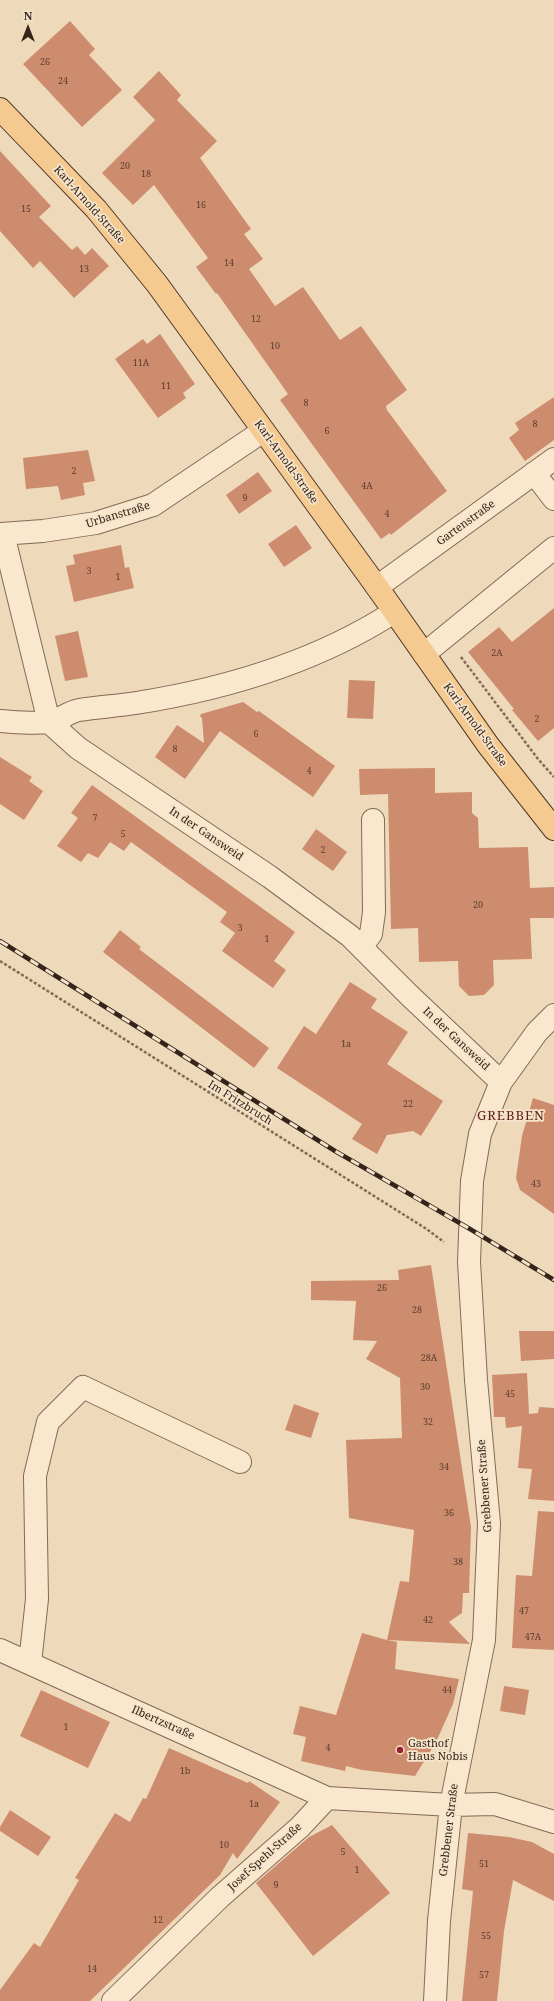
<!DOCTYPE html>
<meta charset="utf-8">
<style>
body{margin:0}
#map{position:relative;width:554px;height:2001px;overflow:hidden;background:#eed9bb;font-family:"Noto Serif",serif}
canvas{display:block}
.north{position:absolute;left:8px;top:8px;width:40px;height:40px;-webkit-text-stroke:3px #f6e4ca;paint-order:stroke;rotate:0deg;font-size:11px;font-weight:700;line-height:16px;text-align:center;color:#34241a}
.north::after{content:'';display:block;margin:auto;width:14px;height:18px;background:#34241a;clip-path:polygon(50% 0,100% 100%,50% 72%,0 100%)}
</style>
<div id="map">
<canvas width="554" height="2001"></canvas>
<div class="north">N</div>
</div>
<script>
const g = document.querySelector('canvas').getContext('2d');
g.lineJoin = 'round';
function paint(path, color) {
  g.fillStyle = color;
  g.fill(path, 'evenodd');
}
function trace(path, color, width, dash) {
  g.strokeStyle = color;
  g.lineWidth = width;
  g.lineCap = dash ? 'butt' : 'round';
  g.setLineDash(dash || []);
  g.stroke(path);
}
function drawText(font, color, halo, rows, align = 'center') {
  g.font = font + ' "Noto Serif",serif';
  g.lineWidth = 3.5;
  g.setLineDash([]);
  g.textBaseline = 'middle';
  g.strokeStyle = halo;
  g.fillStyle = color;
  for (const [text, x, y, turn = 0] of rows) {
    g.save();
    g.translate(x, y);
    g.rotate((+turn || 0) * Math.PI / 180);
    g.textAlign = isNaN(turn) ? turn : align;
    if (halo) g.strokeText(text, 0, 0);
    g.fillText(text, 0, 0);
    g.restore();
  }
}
const building = new Path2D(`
 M 70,21 L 95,49 L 89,55 L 122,90 L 82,127 L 23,64 Z
 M 159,71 L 181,95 L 177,100 L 217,141 L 200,158 L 251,229 L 244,234 L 263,259 L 249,269 L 275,306 L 303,287 L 340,340 L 361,326 L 407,390 L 386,406 L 387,410 L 447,491 L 391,535 L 390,533 L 381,539 L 280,400 L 288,394 L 217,293 L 216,294 L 196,267 L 208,258 L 154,185 L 133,205 L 102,173 L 155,120 L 133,97 Z
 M 0,151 L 51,206 L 39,217 L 72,250 L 77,246 L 85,255 L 92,248 L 109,266 L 74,298 L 40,261 L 33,268 L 0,231 Z
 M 160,334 L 195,384 L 183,393 L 186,398 L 158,418 L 115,359 L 143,339 L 147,344 Z
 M 554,397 L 554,440 L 525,461 L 509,438 L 519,430 L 515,423 Z
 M 88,450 L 95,481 L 83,483 L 85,495 L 61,500 L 58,486 L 26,489 L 23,458 Z
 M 258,472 L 272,491 L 239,514 L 226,495 Z
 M 296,525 L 312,548 L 284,567 L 268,544 Z
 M 121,545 L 125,568 L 129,567 L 134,588 L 74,602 L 66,566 L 75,564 L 73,555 Z
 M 554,608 L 554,728 L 538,741 L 512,710 L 514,709 L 468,652 L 499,627 L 512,642 Z
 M 78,631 L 88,677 L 65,681 L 55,636 Z
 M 349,680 L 375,681 L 373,719 L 347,718 Z
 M 243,702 L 257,712 L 259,711 L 335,766 L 313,797 L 220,731 L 185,779 L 155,757 L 177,725 L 204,743 L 202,718 L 200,716 L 201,714 Z
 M 0,757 L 32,777 L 29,781 L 43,791 L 24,820 L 0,804 Z
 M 435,768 L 435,793 L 472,792 L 472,813 L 478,818 L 479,848 L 528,847 L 530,888 L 554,887 L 554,918 L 530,918 L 532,959 L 493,960 L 494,985 L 484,995 L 469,996 L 459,986 L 458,961 L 419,962 L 418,928 L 391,929 L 388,794 L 360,795 L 359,769 Z
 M 92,785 L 295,932 L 274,961 L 286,970 L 273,988 L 222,951 L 235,933 L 220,922 L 227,912 L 131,842 L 124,851 L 110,842 L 98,858 L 88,853 L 81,862 L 57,846 L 78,818 L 71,813 Z
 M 316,829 L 347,852 L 333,871 L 302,849 Z
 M 120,930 L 141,947 L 139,949 L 269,1048 L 254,1068 L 103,952 Z
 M 350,982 L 377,999 L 371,1008 L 408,1032 L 387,1064 L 443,1101 L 421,1136 L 413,1131 L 387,1135 L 377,1154 L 352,1139 L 362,1124 L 277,1068 L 304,1026 L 316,1034 Z
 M 533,1098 L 554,1105 L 554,1214 L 520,1190 L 516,1178 L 522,1136 Z
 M 431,1265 L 471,1527 L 469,1593 L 463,1593 L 462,1613 L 449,1622 L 470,1644 L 387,1640 L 397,1642 L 395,1669 L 459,1679 L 453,1704 L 436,1742 L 415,1776 L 362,1770 L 346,1766 L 345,1771 L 301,1761 L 306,1737 L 293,1734 L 300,1706 L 336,1715 L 362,1633 L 387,1640 L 400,1581 L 409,1582 L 414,1530 L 349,1518 L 346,1440 L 402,1438 L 400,1378 L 366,1359 L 377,1341 L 353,1340 L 356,1301 L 311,1300 L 311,1281 L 399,1280 L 398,1270 Z
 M 519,1331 L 554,1331 L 554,1359 L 521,1361 Z
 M 527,1373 L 529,1414 L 538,1413 L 539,1407 L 554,1408 L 554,1501 L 528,1499 L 532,1469 L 518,1468 L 522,1426 L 506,1428 L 505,1417 L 494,1417 L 492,1375 Z
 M 294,1404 L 319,1413 L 311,1438 L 285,1430 Z
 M 538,1511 L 554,1512 L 554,1650 L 512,1648 L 516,1575 L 532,1576 Z
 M 504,1686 L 529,1690 L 525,1715 L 500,1711 Z
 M 41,1690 L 110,1722 L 88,1768 L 20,1736 Z
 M 169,1748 L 248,1783 L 249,1781 L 280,1802 L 237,1859 L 233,1853 L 220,1875 L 90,2001 L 0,2001 L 0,1990 L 34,1943 L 40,1947 L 79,1880 L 75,1878 L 115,1813 L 130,1822 L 143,1798 L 146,1799 Z
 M 10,1810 L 51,1837 L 38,1856 L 0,1831 L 0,1827 Z
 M 332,1825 L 390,1893 L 313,1956 L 256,1883 L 309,1837 Z
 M 468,1833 L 509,1837 L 532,1842 L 554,1854 L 554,1901 L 513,1880 L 504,1931 L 497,2001 L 462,2001 L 473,1891 L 462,1889 Z`);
const path = new Path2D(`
 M 461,657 L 538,759 L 554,777
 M 0,961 L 425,1228 L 444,1242`);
const minor = new Path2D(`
 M 534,473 L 554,499
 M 0,534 L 43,531 L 96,523 L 153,505 L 263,431
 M 3,534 L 49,722 L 78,748 L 270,877 L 350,936 L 409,995 L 501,1082
 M 377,587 L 554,459
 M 424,654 L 554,548
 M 0,721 C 16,722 33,724 48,722 C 59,721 68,712 79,710 C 98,707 117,706 136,703 C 225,689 318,661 394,612
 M 361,947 L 371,934 L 374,912 L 373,820
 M 0,1650 L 327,1798 L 451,1805 L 495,1804 L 554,1822
 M 30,1663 L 37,1599 L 35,1476 L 48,1422 L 83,1387 L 240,1462
 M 113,2001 L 220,1897 L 300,1827 L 327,1798
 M 435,2001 L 439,1921 L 451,1805 L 484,1640 L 489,1523 L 476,1380 L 469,1262 L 472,1181 L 480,1134 L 501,1082 L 537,1032 L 554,1015`);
const major = new Path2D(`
 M 0,109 L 96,209 L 157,284 L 377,587 L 488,745 L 554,829`);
const rail = new Path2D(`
 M 0,941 L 335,1151 L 470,1229 L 554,1280`);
const markers = [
 [400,1750,4,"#952431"]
];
const numberNames = [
 ["26",45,62],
 ["24",63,81],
 ["20",125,166],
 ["18",146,174],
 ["16",201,205],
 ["15",26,209],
 ["14",229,263],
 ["13",84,269],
 ["12",256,319],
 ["10",275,346],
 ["11A",141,363],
 ["11",166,386],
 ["8",306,403],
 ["8",535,424],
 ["6",327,431],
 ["2",74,471],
 ["4A",367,486],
 ["9",245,498],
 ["4",387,514],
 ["3",89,571],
 ["1",118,577],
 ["2A",497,653],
 ["2",537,719],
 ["6",256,734],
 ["8",175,749],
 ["4",309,771],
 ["7",95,818],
 ["5",123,834],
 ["2",323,850],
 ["20",478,905],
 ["3",240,928],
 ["1",267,939],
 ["1a",346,1044],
 ["22",408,1104],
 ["43",536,1184],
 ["26",382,1288],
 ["28",417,1310],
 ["28A",429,1358],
 ["30",425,1387],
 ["45",510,1394],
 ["32",428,1422],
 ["34",444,1467],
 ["36",449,1513],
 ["38",458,1562],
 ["47",524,1611],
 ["42",428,1620],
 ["47A",533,1637],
 ["44",447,1690],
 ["1",66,1727],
 ["4",328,1748],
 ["1b",185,1771],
 ["1a",254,1804],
 ["10",224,1845],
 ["5",343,1852],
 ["51",484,1864],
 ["1",357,1870],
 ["9",276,1885],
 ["12",158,1920],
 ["55",486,1936],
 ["14",92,1969],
 ["57",484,1975]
];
const streetNames = [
 ["Karl-Arnold-Straße",89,205,48],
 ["Karl-Arnold-Straße",286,462,54],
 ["Urbanstraße",118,515,-17],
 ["Gartenstraße",466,523,-36],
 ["Karl-Arnold-Straße",475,725,54],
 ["In der Gansweid",206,834,34],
 ["In der Gansweid",456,1039,43],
 ["Im Fritzbruch",240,1103,32],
 ["Grebbener Straße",485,1486,-94],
 ["Ilbertzstraße",163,1723,24],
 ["Grebbener Straße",449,1830,-83],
 ["Josef-Spehl-Straße",265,1857,-42]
];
const poiNames = [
 ["Gasthof",408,1744],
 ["Haus Nobis",408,1757]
];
const quarterNames = [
 ["GREBBEN",511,1116]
];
paint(building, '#ce8c6f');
trace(minor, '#856955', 24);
trace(major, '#52382a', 24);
trace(path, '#856955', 2.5, [3, 2]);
trace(minor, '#f9e7ce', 22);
trace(major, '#f4ca90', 22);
trace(rail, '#34241a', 4.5);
trace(rail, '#f6e4ca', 3, [9]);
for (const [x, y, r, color] of markers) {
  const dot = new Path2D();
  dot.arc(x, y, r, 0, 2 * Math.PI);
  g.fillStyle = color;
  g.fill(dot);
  trace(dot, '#f6e4ca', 1.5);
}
drawText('9px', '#5a3e2f', null, numberNames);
drawText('11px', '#34241a', '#f6e4ca', streetNames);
drawText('11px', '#34241a', '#f6e4ca', poiNames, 'left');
g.letterSpacing = '1px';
drawText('13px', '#612019', '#f6e4ca', quarterNames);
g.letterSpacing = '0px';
</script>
